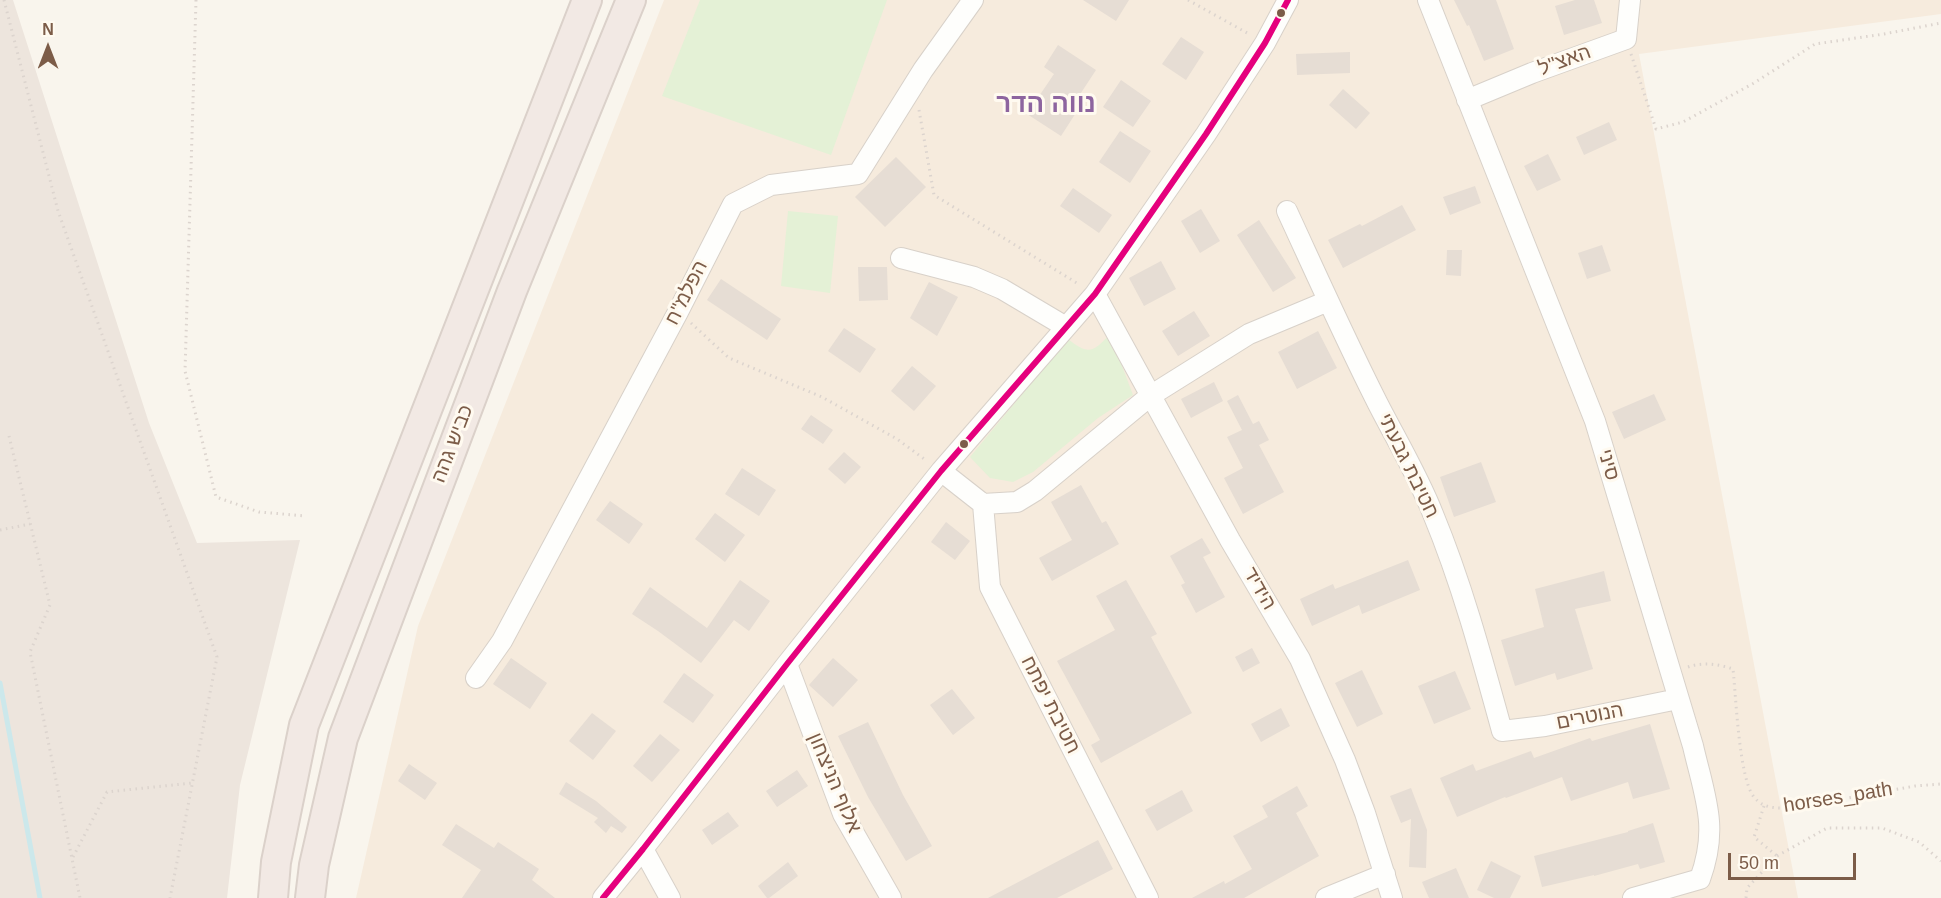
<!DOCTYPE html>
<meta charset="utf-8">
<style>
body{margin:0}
#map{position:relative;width:1941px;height:898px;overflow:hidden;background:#f9f5ed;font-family:Helvetica,sans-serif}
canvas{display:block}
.north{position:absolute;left:18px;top:18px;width:60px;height:60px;-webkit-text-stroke:4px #fffaf0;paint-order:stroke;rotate:0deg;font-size:16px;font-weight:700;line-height:24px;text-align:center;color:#7c5c48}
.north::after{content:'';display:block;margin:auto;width:21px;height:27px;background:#7c5c48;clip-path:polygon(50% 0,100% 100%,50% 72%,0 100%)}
.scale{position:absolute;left:1728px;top:853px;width:128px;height:27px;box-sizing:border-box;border:3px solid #7c5c48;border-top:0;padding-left:8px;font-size:18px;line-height:21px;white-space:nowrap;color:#7c5c48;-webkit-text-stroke:4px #fffaf0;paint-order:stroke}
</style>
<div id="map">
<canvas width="1941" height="898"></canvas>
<div class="north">N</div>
<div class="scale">50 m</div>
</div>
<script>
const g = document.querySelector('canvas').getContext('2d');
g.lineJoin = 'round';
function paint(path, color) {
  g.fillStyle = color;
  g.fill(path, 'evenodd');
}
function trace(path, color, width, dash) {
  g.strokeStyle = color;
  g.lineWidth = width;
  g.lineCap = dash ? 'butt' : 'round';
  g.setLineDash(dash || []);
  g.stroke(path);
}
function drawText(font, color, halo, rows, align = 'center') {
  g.font = font + ' Helvetica,Heebo,sans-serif';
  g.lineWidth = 6;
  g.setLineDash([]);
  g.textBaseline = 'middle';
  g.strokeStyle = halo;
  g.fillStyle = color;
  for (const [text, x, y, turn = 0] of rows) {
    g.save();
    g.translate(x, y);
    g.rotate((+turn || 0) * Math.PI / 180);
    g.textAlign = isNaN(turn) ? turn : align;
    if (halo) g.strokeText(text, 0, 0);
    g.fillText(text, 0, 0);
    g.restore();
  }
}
const residential = new Path2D(`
 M 664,0 L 1941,0 L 1941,14 L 1639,54 L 1798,898 L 356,898 L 418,626 Z`);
const industrial = new Path2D(`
 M 0,0 L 13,0 L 149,423 L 197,543 L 300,540 L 240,785 L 227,898 L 0,898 Z`);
const green = new Path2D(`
 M 700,0 L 887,0 L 831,155 L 662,96 Z
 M 788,211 L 838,216 L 830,293 L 781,286 Z
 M 1110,334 L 1133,395 L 1098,418 L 1033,472 L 1013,482 L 990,478 L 970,457 L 1068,339 C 1088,355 1093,353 1110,334 Z`);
const stream = new Path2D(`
 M 0,683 L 40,898`);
const building = new Path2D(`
 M 1083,0 L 1129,0 L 1116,21 Z
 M 1454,0 L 1496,0 L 1514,49 L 1484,61 L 1469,25 L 1467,26 Z
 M 1575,0 L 1594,0 L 1602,23 L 1564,35 L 1555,6 Z
 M 1181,37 L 1204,52 L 1186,80 L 1162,64 Z
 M 1058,45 L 1096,70 L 1075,102 L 1081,105 L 1061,136 L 1027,114 L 1054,74 L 1044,67 Z
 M 1350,52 L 1350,73 L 1297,75 L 1296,54 Z
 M 1121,80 L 1151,101 L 1133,127 L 1103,107 Z
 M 1343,89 L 1370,113 L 1356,129 L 1329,105 Z
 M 1609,122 L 1617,140 L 1584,155 L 1576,137 Z
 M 1120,131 L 1151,151 L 1130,183 L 1099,162 Z
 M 1548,154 L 1561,180 L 1537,191 L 1524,166 Z
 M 896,157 L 926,187 L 885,227 L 855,197 Z
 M 1475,186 L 1481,203 L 1450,215 L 1443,197 Z
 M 1073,188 L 1112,215 L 1099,233 L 1060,206 Z
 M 1402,205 L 1416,230 L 1343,268 L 1328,240 L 1360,224 L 1362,226 Z
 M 1201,209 L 1220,241 L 1200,253 L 1181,221 Z
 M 1259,220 L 1296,278 L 1273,292 L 1237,235 Z
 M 1602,245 L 1611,271 L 1587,279 L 1578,253 Z
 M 1447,250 L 1462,250 L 1461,276 L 1446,275 Z
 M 1161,261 L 1176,289 L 1144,306 L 1129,278 Z
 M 858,267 L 887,267 L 888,300 L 859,301 Z
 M 721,279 L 781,319 L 767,340 L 707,300 Z
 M 929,282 L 958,297 L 937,336 L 910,318 Z
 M 1194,311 L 1210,336 L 1178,356 L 1162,331 Z
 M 844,328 L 876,349 L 860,373 L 828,351 Z
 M 1318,331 L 1337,368 L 1297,389 L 1278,352 Z
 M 912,366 L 936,386 L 914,411 L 891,391 Z
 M 1214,382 L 1223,401 L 1191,418 L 1181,399 Z
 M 1654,394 L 1666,420 L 1624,439 L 1612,412 Z
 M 1238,395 L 1253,424 L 1259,421 L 1269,440 L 1259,445 L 1284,492 L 1243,514 L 1224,478 L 1243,468 L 1227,437 L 1242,430 L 1227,401 Z
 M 811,415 L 833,430 L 823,444 L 801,429 Z
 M 844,452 L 861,467 L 845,484 L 828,469 Z
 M 1481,462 L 1496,502 L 1454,517 L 1440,477 Z
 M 742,468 L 776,490 L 759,516 L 725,494 Z
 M 1081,485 L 1102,523 L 1106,521 L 1119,544 L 1052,581 L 1039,558 L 1072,540 L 1051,502 Z
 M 610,501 L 643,524 L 629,544 L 596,520 Z
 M 715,513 L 745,535 L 725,562 L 695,539 Z
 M 946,522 L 970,541 L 955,560 L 931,542 Z
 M 1202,538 L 1211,553 L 1203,557 L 1225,597 L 1196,613 L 1181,585 L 1185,583 L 1170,556 Z
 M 1408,560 L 1420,590 L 1362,614 L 1359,605 L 1312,626 L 1300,599 L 1333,584 L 1335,589 Z
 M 1604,571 L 1611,601 L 1575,609 L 1593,669 L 1557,680 L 1555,673 L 1515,686 L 1501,640 L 1544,627 L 1535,589 Z
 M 740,580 L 770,601 L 749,631 L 734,620 L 701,663 L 658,631 L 632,614 L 650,587 L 707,628 Z
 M 1126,580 L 1157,634 L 1151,637 L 1192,713 L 1101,763 L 1091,745 L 1100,740 L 1057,661 L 1115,630 L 1096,596 Z
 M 1252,648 L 1260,663 L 1243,672 L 1235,657 Z
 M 511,658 L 547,683 L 530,709 L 493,684 Z
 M 833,658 L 858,680 L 833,707 L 809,685 Z
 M 1362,670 L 1383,714 L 1357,727 L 1335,683 Z
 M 1455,671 L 1471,709 L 1434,724 L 1418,686 Z
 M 684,673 L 714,695 L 693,723 L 663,702 Z
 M 952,689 L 975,718 L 953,735 L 930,705 Z
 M 1281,708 L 1290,726 L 1261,742 L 1251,724 Z
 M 592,713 L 616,731 L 593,760 L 569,741 Z
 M 868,722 L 903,795 L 932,846 L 906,861 L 868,797 L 838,736 Z
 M 1650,724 L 1670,789 L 1633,799 L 1628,782 L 1571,801 L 1562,777 L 1506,798 L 1505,797 L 1457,817 L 1440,778 L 1473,764 L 1476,771 L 1531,751 L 1534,758 L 1590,738 L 1592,741 Z
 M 660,734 L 680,750 L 652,782 L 633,766 Z
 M 409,764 L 437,783 L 425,800 L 398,781 Z
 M 797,770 L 808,786 L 777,807 L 766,791 Z
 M 566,782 L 596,801 L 627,827 L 622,833 L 611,826 L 606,833 L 594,822 L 598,818 L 559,794 Z
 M 1297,786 L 1308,806 L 1296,813 L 1319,856 L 1244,898 L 1192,898 L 1224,881 L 1225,884 L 1252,869 L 1233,836 L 1268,817 L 1262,806 Z
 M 1411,788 L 1427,830 L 1426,868 L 1409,867 L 1411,819 L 1401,823 L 1390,796 Z
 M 1182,790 L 1193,811 L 1157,831 L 1145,810 Z
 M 728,812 L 739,826 L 712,845 L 702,830 Z
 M 1653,823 L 1665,862 L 1640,869 L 1638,864 L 1594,876 L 1594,875 L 1542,887 L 1534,856 L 1628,832 L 1628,831 Z
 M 456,824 L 494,848 L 498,842 L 539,869 L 532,880 L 555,898 L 462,898 L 481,870 L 442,845 Z
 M 1098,840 L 1113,869 L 1057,898 L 988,898 Z
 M 1491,861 L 1521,876 L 1510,898 L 1494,898 L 1477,890 Z
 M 788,862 L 798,876 L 769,898 L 767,898 L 758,886 Z
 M 1456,868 L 1469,898 L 1429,898 L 1422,882 Z`);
const path = new Path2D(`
 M 4,0 L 58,211 L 217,657 L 170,898
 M 196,0 L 185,371 L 216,497 L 259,512 L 306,516
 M 1188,0 L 1249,34
 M 1631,54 L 1656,129 L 1683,122 L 1754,83 L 1815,44 L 1884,34 L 1941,23
 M 919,110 L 934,195 L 1080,285
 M 691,323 L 729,358 L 822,397 L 897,439 L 927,461
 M 9,436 L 50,605 L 30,652 L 80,898
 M 0,530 L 30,524
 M 1688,667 C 1702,662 1719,664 1733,669 C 1736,696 1739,779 1754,797 C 1765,811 1782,808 1797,807 L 1915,786 L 1941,784
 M 1764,806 L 1754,837 L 1777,856
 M 73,857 L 107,792 L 192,783
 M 1746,898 L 1747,888 L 1777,856 L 1827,828 L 1882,828 L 1919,842 L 1941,861`);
const minor = new Path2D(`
 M 1428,0 L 1595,421 L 1693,746 C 1705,798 1719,827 1700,879 L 1633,898
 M 1467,100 L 1532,73 L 1626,39 L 1630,0
 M 1287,211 C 1317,276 1346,341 1378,404 C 1397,441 1418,476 1433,514 C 1462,584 1482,658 1502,731 L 1545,726 L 1678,699
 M 901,258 L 974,277 L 1002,289 L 1066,327
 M 1095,294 L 1230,540 L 1300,659 L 1345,760 L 1365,813 L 1392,898
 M 941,471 L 983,504 L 1017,502 L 1035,491 L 1150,396 L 1249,334 L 1328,301
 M 983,504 L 990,587 L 1148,898
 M 787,664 L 843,814 L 891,898
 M 476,678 L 502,641 L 678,312 L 733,204 L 771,185 L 858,174 L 923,70 L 973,0
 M 643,849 L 670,898
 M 603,898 L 643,849 L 787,664 L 941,471 L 1095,294 L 1206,134 L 1265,43 L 1288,0
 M 1326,898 L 1385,874`);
const highway = new Path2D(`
 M 273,898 L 276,862 L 304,725 L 587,0
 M 310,898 L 314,865 L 343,738 L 512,291 L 631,0`);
const bus1 = new Path2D(`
 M 603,898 L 643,849 L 787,664 L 941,471 L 1095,294 L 1206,134 L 1265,43 L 1288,0`);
const markers = [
 [1281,13,5,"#7c5c48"],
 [964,444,5,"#7c5c48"]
];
const streetNames = [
 ["האצ\"ל",1565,61,-20],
 ["הפלמ\"ח",687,293,-63],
 ["כביש גהה",453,444,-69],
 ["סיני",1608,465,74],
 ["חטיבת גבעתי",1408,466,64],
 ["הידיד",1259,589,60],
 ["חטיבת יפתח",1050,705,63],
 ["הנוטרים",1590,717,-11],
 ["אלוף הניצחון",834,783,67],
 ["horses_path",1838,798,-9]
];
const districtNames = [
 ["נווה הדר",1046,105]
];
paint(residential, '#f6ebdd');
paint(industrial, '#ede5dd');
paint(green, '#e4f1d6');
trace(stream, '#cce8eb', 5);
paint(building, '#e6ddd4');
trace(minor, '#d8d1c9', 22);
trace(highway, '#dbd1ca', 32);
trace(path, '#dcd4ce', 3, [1.5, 4.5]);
trace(minor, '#fefefc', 20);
trace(highway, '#f2e9e4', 28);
trace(bus1, '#e5007d', 6);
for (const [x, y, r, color] of markers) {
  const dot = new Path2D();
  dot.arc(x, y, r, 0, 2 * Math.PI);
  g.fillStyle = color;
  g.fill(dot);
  trace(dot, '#fffaf0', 2);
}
drawText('20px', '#7c5c48', '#fffaf0', streetNames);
drawText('bold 26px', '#8d649f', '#fffaf0', districtNames);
</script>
